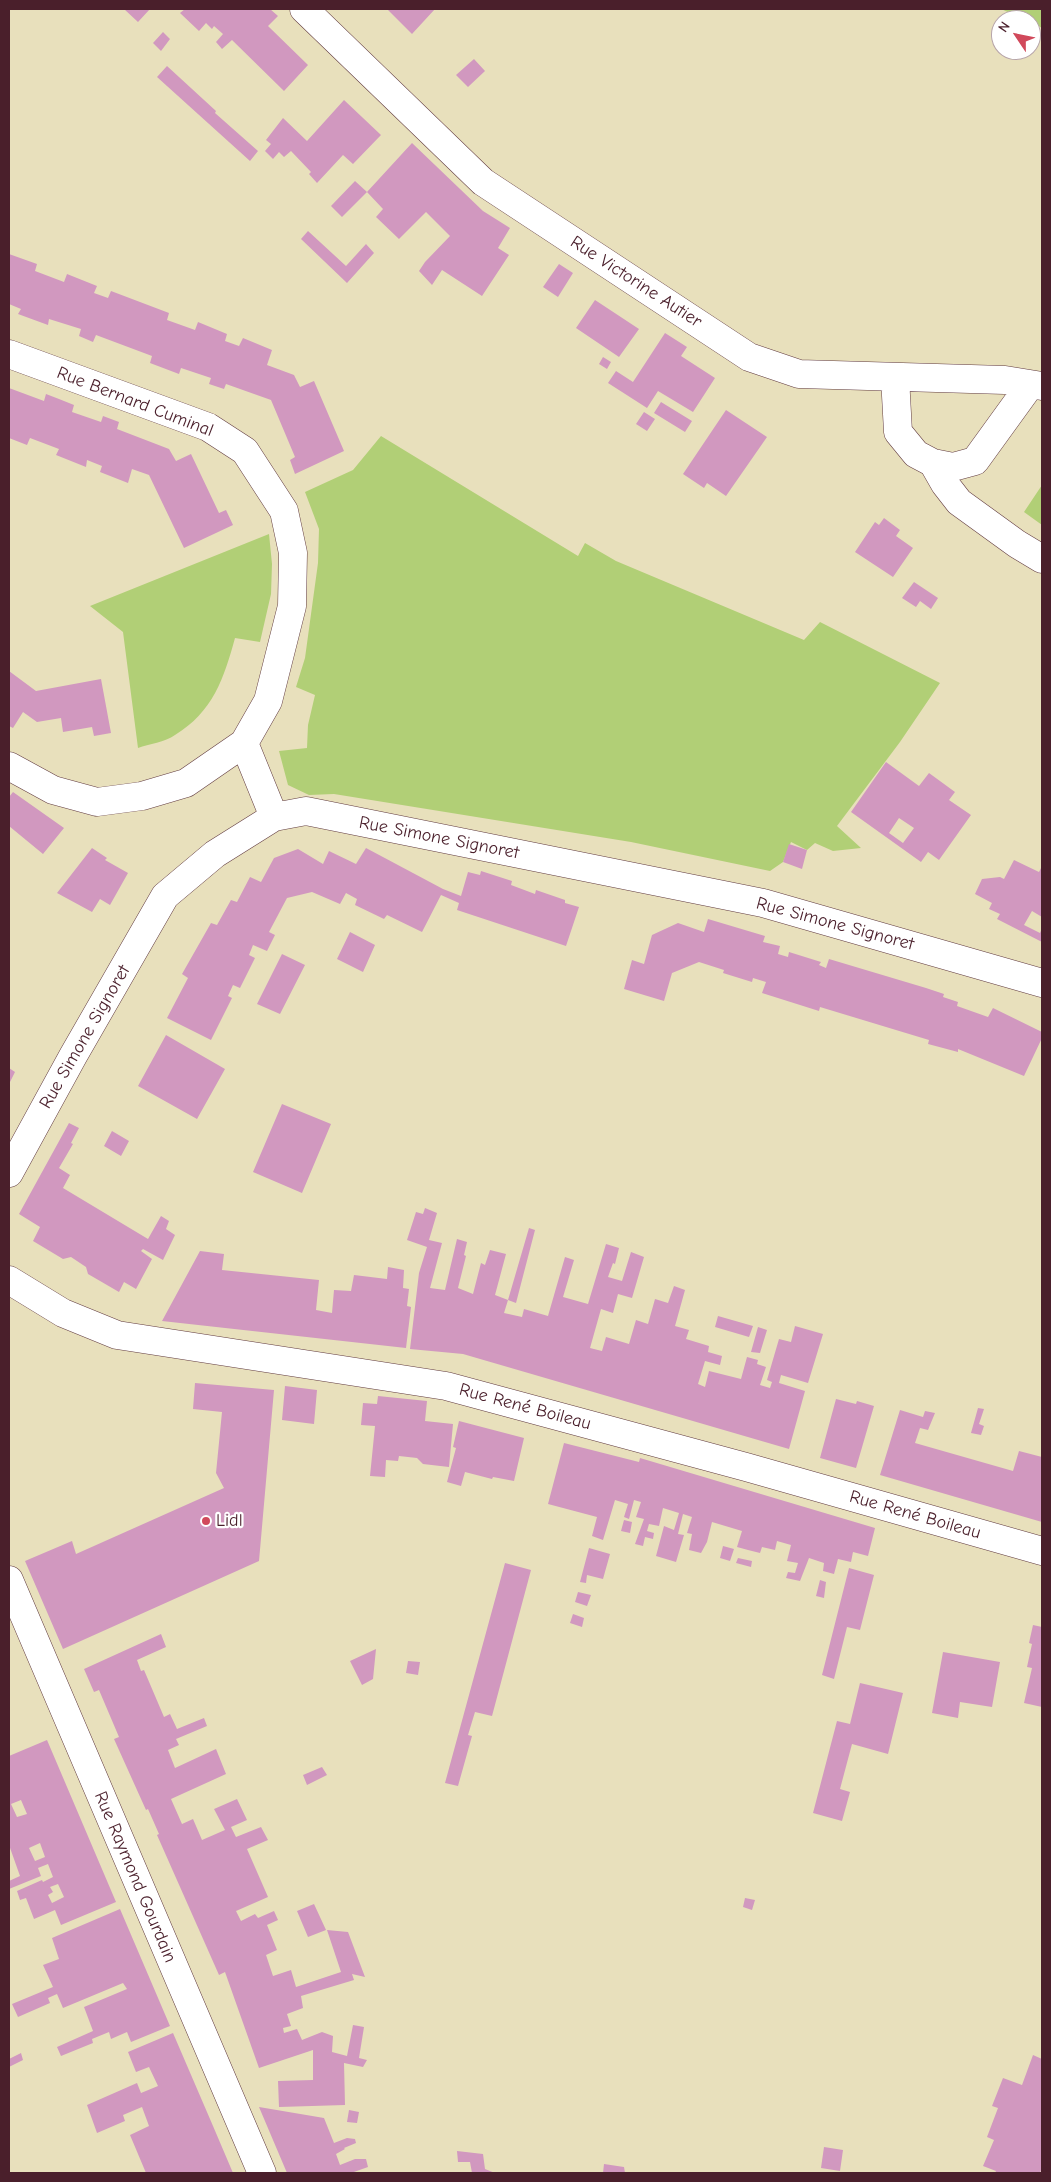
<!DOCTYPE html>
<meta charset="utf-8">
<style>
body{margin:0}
#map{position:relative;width:1051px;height:2182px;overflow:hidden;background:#e8e0bc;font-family:"Comic Neue",sans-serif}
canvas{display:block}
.frame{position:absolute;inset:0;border:10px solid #4a1f2b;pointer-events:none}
.north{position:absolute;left:991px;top:10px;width:50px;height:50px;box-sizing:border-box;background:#fff;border:1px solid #b7a5aa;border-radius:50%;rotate:304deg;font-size:14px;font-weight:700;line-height:20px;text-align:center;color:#4a1f2b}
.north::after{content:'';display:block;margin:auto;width:18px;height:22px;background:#d1495b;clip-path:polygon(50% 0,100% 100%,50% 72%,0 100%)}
</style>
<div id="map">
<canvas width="1051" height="2182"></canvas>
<div class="frame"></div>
<div class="north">N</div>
</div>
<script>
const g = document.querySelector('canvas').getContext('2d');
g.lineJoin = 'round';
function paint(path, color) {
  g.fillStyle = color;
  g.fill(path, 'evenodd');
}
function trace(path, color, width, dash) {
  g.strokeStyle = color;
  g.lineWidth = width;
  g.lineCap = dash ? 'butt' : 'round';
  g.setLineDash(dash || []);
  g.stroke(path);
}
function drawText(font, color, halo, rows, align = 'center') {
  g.font = font + ' "Comic Neue",sans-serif';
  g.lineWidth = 4.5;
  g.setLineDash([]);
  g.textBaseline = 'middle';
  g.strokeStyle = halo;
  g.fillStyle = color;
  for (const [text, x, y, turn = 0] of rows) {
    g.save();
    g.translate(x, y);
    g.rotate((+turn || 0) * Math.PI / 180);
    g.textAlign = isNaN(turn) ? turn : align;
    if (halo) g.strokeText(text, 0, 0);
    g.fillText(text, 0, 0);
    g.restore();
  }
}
const green = new Path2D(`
 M 1001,9 L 1042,9 L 1042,28 L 1031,22 L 1031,20 L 1026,20 Z
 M 381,436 L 578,556 L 585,543 L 616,561 L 804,640 L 820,622 L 940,683 L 900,742 L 837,826 L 861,848 L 833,851 L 815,843 L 807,850 L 791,842 L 783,862 L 770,871 L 631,842 L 334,794 L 309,795 L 288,785 L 279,751 L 307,748 L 308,725 L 315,695 L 296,687 L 305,658 L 318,563 L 319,529 L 305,492 L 353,470 Z
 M 1042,485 L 1042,525 L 1024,512 Z
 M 269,534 L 272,564 L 271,594 L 260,642 L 235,638 C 224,678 213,712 175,735 C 165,742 149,744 138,748 L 123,632 L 90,606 Z`);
const building = new Path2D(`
 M 124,9 L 150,9 L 138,22 Z
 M 185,9 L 270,9 L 278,16 L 268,26 L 308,65 L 284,91 L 232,40 L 222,49 L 216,42 L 223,34 L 214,26 L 212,29 L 206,23 L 199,31 L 180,13 Z
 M 387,9 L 435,9 L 412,34 Z
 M 163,32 L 170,39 L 161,51 L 153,43 Z
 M 474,59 L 485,71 L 468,87 L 456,75 Z
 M 167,66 L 216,111 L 215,113 L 258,151 L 250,161 L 157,77 Z
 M 344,100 L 381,135 L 353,164 L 343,155 L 317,183 L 309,174 L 311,172 L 291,151 L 284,157 L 279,152 L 273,159 L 265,151 L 271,144 L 266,140 L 283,118 L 307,141 Z
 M 412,143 L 483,211 L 510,228 L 498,248 L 509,255 L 482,296 L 442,270 L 432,285 L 419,271 L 425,262 L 450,236 L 426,212 L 399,239 L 376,217 L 383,209 L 367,192 L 342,217 L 331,206 L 355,181 L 367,192 Z
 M 308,231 L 346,266 L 366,244 L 374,253 L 347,283 L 301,239 Z
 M 9,254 L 37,264 L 35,271 L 64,282 L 67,274 L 97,286 L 94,293 L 108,298 L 111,291 L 169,313 L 167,320 L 195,330 L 198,322 L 227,334 L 225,341 L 239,346 L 243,338 L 272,350 L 267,365 L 294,375 L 300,387 L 314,381 L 344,451 L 295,474 L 290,460 L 295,457 L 271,400 L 226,384 L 224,389 L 209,384 L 211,378 L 181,368 L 179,374 L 150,363 L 152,356 L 96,335 L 93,342 L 79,336 L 81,329 L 49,319 L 48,325 L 18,314 L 21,309 L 9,304 Z
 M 559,264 L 573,273 L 558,297 L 543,287 Z
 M 595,300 L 639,329 L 619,357 L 576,328 Z
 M 665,333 L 687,347 L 681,356 L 715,378 L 693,412 L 658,391 L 647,408 L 608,383 L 616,371 L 633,382 Z
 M 603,357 L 611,362 L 607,369 L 599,364 Z
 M 9,388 L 44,401 L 46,394 L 59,399 L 74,405 L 72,412 L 101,422 L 103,416 L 119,422 L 117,429 L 169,449 L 176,461 L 191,454 L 219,513 L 226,510 L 233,525 L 184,548 L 149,475 L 132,469 L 128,483 L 100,472 L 102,466 L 87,460 L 86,467 L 56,455 L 59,449 L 30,438 L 27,445 L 9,438 Z
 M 661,402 L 692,421 L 685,432 L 654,413 Z
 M 726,410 L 767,437 L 726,496 L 707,483 L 704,488 L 683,474 Z
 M 644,412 L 655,419 L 647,431 L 636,424 Z
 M 884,518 L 900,530 L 896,536 L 913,548 L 893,577 L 855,552 L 875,522 L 879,525 Z
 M 914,582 L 938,598 L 931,609 L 920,601 L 916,607 L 902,598 Z
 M 9,671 L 36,691 L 101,679 L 111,733 L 94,736 L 92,727 L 63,732 L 61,718 L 37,722 L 23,712 L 13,728 L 9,726 Z
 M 886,762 L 919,786 L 929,773 L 955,792 L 949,800 L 971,815 L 939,860 L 928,852 L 921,862 L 851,812 ZM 899,818 L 914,828 L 903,843 L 889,833 Z
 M 13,792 L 64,828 L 43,854 L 9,826 L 9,797 Z
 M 789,844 L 807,850 L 802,869 L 783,862 Z
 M 92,848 L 107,858 L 105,860 L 128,873 L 110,905 L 100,899 L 92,912 L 57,893 Z
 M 366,848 L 443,889 L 461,896 L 468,872 L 480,875 L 481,871 L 512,881 L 511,885 L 535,894 L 536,890 L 565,900 L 565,903 L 579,907 L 566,946 L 457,910 L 459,903 L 441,895 L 422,932 L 387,915 L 384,919 L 355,905 L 357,899 L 346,893 L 340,904 L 312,892 L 287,898 L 269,932 L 275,935 L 267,951 L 253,945 L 249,955 L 255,958 L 240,988 L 233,985 L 228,996 L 232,998 L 211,1040 L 167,1018 L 188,978 L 182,974 L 211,923 L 217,925 L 231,900 L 237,902 L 250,877 L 261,882 L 274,858 L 298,849 L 323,864 L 329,851 L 356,864 Z
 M 1014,860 L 1039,872 L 1042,866 L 1042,917 L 1032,911 L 1024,925 L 1040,933 L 1042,928 L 1042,942 L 997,919 L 1000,914 L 989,909 L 992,903 L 975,894 L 982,879 L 1000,877 L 1004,879 Z
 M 708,919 L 765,936 L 763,942 L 780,946 L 778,954 L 788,957 L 789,952 L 821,962 L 819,965 L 826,968 L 829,959 L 926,988 L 944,994 L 943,997 L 958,1002 L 957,1006 L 988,1017 L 993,1008 L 1042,1032 L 1042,1038 L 1024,1076 L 958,1049 L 958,1052 L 928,1044 L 929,1040 L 820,1007 L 819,1011 L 762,993 L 766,982 L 753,978 L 752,982 L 723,973 L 724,970 L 699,962 L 672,973 L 664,1001 L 624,989 L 632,960 L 644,964 L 652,935 L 678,923 L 704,932 Z
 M 350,932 L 375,945 L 363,972 L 337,959 Z
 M 282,954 L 305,965 L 280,1014 L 257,1004 Z
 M 166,1035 L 225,1069 L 197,1119 L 138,1086 Z
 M 9,1068 L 15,1072 L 9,1084 Z
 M 282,1104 L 331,1124 L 302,1193 L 253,1172 Z
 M 69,1123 L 79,1128 L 71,1143 L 73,1144 L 59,1168 L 70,1175 L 63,1188 L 148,1239 L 161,1216 L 169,1221 L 166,1229 L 175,1235 L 163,1260 L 143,1249 L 141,1251 L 152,1259 L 136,1289 L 124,1282 L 119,1292 L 88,1274 L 86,1267 L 71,1257 L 63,1259 L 33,1241 L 40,1227 L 19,1214 Z
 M 112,1131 L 129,1141 L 121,1156 L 104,1146 Z
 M 425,1208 L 437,1213 L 429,1240 L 442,1243 L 430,1288 L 445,1290 L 457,1239 L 467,1242 L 464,1255 L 466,1256 L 458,1288 L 473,1294 L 481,1263 L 485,1265 L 490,1250 L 506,1254 L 495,1295 L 508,1300 L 504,1313 L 522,1317 L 524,1309 L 548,1316 L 565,1257 L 574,1260 L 563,1297 L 588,1304 L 606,1244 L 619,1248 L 615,1264 L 613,1263 L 608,1277 L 622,1281 L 631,1252 L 644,1257 L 632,1298 L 618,1294 L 613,1313 L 601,1309 L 590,1348 L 602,1351 L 606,1337 L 629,1344 L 636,1320 L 648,1324 L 655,1299 L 668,1303 L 674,1286 L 685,1290 L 675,1326 L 689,1330 L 686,1339 L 709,1346 L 708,1352 L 722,1356 L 720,1365 L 705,1361 L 698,1384 L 705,1387 L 709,1371 L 741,1379 L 747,1357 L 758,1360 L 757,1364 L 766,1367 L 760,1385 L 770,1388 L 772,1382 L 767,1380 L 779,1339 L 791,1342 L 795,1326 L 823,1334 L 808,1383 L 781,1375 L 779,1383 L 805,1391 L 789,1449 L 463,1354 L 410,1349 L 419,1273 L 427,1247 L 407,1240 L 416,1212 L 423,1214 Z
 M 529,1228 L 535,1230 L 516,1303 L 508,1300 Z
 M 200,1251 L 224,1254 L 222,1270 L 319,1280 L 316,1310 L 332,1313 L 334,1290 L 351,1291 L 354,1275 L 387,1279 L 388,1267 L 404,1270 L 403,1288 L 409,1289 L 407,1306 L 411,1307 L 406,1348 L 162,1321 Z
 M 718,1316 L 753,1326 L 749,1337 L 715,1327 Z
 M 758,1327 L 767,1330 L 760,1353 L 751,1352 Z
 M 195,1383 L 274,1390 L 259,1561 L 63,1649 L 25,1561 L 72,1541 L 76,1554 L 224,1488 L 216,1473 L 222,1412 L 193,1409 Z
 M 285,1386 L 317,1390 L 314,1424 L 282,1420 Z
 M 378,1396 L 427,1401 L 425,1421 L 453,1424 L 449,1467 L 423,1464 L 417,1458 L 399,1456 L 398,1461 L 386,1460 L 385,1477 L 370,1476 L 375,1426 L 361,1425 L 363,1403 L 377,1404 Z
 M 836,1399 L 856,1404 L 857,1401 L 874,1406 L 856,1468 L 820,1458 Z
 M 978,1408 L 984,1409 L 979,1424 L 984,1426 L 981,1435 L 971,1433 Z
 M 900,1410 L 923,1417 L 925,1411 L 935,1413 L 928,1430 L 920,1428 L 915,1443 L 1013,1471 L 1019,1451 L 1042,1457 L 1042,1522 L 880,1475 Z
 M 459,1421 L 524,1438 L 514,1481 L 493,1477 L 492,1479 L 465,1472 L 461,1486 L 447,1482 L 456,1448 L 453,1447 Z
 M 564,1443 L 639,1462 L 640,1458 L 875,1528 L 868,1556 L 853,1552 L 851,1562 L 838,1559 L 834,1574 L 823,1571 L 824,1563 L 809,1558 L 800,1581 L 786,1578 L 788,1572 L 795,1573 L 798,1563 L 787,1561 L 791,1545 L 777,1541 L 775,1550 L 762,1547 L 760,1553 L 748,1550 L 737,1547 L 742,1531 L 712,1522 L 707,1542 L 701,1553 L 689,1550 L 692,1534 L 687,1533 L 692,1517 L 683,1514 L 678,1534 L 684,1535 L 676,1562 L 656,1556 L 664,1526 L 674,1530 L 679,1513 L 663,1508 L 659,1526 L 649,1524 L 647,1531 L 654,1533 L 653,1539 L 645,1537 L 643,1546 L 635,1544 L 644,1519 L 636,1517 L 641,1502 L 634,1500 L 629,1519 L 624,1517 L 628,1504 L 615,1500 L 603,1540 L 592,1536 L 597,1517 L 548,1504 Z
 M 624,1520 L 632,1522 L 630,1533 L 621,1531 Z
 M 723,1546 L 734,1549 L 730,1561 L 720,1558 Z
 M 589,1548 L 610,1554 L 603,1579 L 587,1575 L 586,1583 L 580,1582 Z
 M 738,1558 L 752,1561 L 751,1567 L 736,1563 Z
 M 505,1563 L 531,1570 L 492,1716 L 475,1712 L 468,1735 L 472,1736 L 458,1786 L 445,1783 Z
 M 849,1568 L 874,1575 L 860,1630 L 847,1627 L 834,1679 L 822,1675 Z
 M 820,1580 L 826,1582 L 824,1598 L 816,1596 Z
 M 578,1592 L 591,1595 L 587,1606 L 575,1602 Z
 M 573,1614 L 584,1618 L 582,1627 L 570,1623 Z
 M 1033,1625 L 1042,1627 L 1042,1707 L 1024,1703 L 1032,1668 L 1027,1667 L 1032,1644 L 1029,1643 Z
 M 161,1634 L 166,1647 L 137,1660 L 141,1671 L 144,1670 L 164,1717 L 170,1714 L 177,1729 L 204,1718 L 207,1726 L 176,1739 L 179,1745 L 168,1750 L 175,1768 L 216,1749 L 226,1774 L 171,1799 L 182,1824 L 193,1819 L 202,1840 L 225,1830 L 214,1809 L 237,1799 L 247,1820 L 231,1827 L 236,1837 L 261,1827 L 268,1840 L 247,1849 L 268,1897 L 236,1911 L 241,1921 L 255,1914 L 258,1918 L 274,1911 L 278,1920 L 267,1925 L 277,1950 L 266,1955 L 273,1976 L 291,1970 L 296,1987 L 341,1972 L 327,1930 L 348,1932 L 365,1977 L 352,1974 L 354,1980 L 301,1996 L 303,2008 L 287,2014 L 291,2026 L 283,2028 L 284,2033 L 297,2029 L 302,2040 L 322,2032 L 333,2036 L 332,2052 L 347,2056 L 353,2025 L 364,2027 L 359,2058 L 367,2060 L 363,2067 L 344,2063 L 345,2105 L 279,2107 L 278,2081 L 313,2080 L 313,2050 L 259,2068 L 225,1972 L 219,1975 L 157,1835 L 159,1834 L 148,1809 L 146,1810 L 114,1739 L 119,1737 L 99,1690 L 94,1692 L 84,1669 Z
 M 376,1649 L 373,1679 L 362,1685 L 350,1661 Z
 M 943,1652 L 1000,1662 L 992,1707 L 960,1702 L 958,1718 L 932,1713 Z
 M 408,1661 L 420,1662 L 418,1675 L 406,1673 Z
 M 860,1683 L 903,1693 L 888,1754 L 852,1744 L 840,1789 L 850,1792 L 842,1821 L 813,1813 L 837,1721 L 850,1724 Z
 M 47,1740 L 116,1902 L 61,1925 L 55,1910 L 34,1919 L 26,1898 L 20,1900 L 17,1891 L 42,1880 L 43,1882 L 53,1877 L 48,1864 L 38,1868 L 41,1876 L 9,1889 L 9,1881 L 20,1876 L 9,1845 L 9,1756 ZM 21,1800 L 27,1814 L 17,1817 L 11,1804 ZM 40,1843 L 45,1857 L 35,1861 L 29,1848 ZM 58,1884 L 64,1897 L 52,1903 L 48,1895 L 53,1892 L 50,1887 Z
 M 322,1767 L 327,1775 L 307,1785 L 303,1775 Z
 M 745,1898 L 755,1900 L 752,1910 L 743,1907 Z
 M 314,1904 L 326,1930 L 308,1937 L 297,1911 Z
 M 120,1909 L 170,2026 L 131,2042 L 127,2032 L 111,2039 L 109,2032 L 92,2039 L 93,2043 L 61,2056 L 57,2047 L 93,2031 L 84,2007 L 127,1989 L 123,1983 L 63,2008 L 57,1994 L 48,1998 L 50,2003 L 18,2017 L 12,2004 L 53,1987 L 43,1965 L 59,1959 L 52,1938 Z
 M 173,2033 L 213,2126 L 233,2173 L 146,2173 L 130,2135 L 149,2126 L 142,2107 L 123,2115 L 125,2121 L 97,2133 L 87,2105 L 137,2083 L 141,2093 L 158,2086 L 149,2067 L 136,2072 L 128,2052 Z
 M 21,2053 L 23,2060 L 9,2067 L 9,2059 Z
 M 1033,2055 L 1042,2059 L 1042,2167 L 1040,2173 L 995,2173 L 996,2171 L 983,2166 L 994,2140 L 987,2137 L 998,2108 L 992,2106 L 1003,2078 L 1022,2085 Z
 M 259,2107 L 324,2118 L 334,2143 L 347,2138 L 355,2139 L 356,2143 L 344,2148 L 345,2149 L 336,2154 L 340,2165 L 355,2159 L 366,2159 L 368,2167 L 351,2173 L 287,2173 Z
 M 349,2110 L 359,2112 L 357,2123 L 347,2122 Z
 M 824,2147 L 843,2150 L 840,2171 L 821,2168 Z
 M 457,2151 L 483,2154 L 485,2169 L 495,2173 L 472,2173 L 470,2162 L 458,2162 Z
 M 604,2164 L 624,2167 L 625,2173 L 603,2173 Z`);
const minor = new Path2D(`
 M 304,9 L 483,182 L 749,357 L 799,374 L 1005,380 L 1042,386
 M 9,354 L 208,427 L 245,451 L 284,511 L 293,553 L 292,606 L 268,701 L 244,743 L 186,783 L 142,796 L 97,802 L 53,790 L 9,766
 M 895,377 L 898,432 L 916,454 L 933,463 L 953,467 L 975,461 L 1030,385
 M 933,463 L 945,484 L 959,502 L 1017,544 L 1042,559
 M 244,743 L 274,817
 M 9,1173 L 73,1056 L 165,896 L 215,854 L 274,817 L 306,811 L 763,903 L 1042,983
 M 9,1280 L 63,1313 L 117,1335 L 446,1386 L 746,1467 L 1042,1551
 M 9,1580 L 262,2173`);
const markers = [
 [206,1521,5,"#d1495b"]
];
const streetNames = [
 ["Rue Victorine Autier",636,282,33],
 ["Rue Bernard Cuminal",135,402,21],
 ["Rue Simone Signoret",439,838,11],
 ["Rue Simone Signoret",835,924,15],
 ["Rue Simone Signoret",85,1037,-60],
 ["Rue René Boileau",525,1407,15],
 ["Rue René Boileau",915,1515,16],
 ["Rue Raymond Gourdain",135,1877,67]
];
const poiNames = [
 ["Lidl",216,1521]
];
paint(green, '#b1cf76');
paint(building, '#d198bf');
trace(minor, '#623c41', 29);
trace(minor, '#fff', 28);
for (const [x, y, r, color] of markers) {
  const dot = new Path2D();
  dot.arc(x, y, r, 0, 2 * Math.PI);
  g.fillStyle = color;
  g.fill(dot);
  trace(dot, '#fff', 2);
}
drawText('18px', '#4a1f2b', '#fff', streetNames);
drawText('18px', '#4a1f2b', '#fff', poiNames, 'left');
</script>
